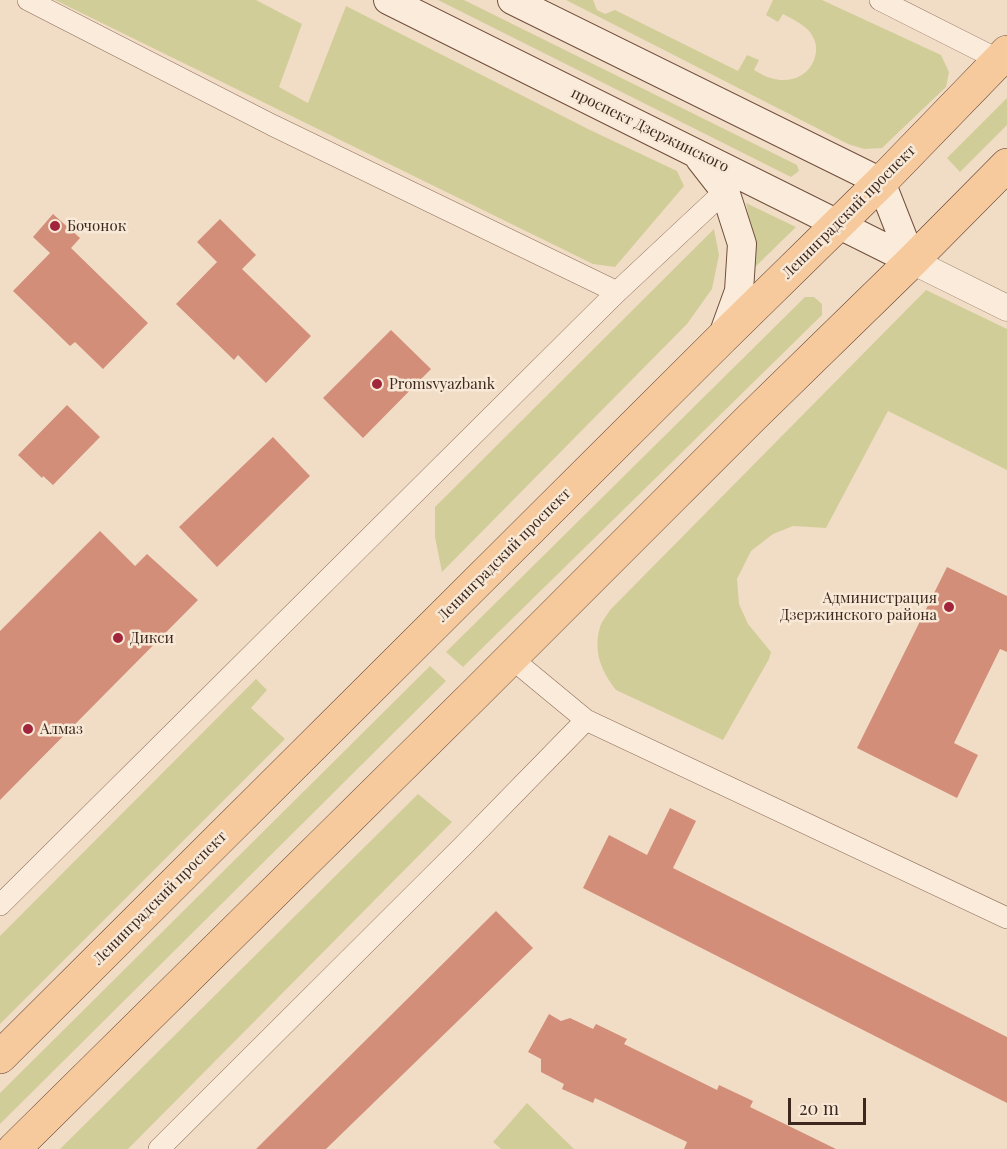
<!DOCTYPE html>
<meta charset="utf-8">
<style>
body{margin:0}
#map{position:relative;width:1007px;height:1149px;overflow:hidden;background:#f1ddc6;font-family:"Playfair Display",serif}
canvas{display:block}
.scale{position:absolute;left:788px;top:1098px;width:78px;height:27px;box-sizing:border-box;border:3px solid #3d281f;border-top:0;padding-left:8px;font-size:18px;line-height:21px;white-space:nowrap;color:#3d281f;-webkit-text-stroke:4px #f8e8d6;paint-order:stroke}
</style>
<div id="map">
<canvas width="1007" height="1149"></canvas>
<div class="scale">20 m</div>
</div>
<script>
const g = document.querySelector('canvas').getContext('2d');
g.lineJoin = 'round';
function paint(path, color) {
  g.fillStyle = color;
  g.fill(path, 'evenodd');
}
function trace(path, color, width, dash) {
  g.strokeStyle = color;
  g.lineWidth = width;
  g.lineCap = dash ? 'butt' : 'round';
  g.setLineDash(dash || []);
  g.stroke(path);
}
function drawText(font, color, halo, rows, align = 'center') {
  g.font = font + ' "Playfair Display",serif';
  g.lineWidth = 5;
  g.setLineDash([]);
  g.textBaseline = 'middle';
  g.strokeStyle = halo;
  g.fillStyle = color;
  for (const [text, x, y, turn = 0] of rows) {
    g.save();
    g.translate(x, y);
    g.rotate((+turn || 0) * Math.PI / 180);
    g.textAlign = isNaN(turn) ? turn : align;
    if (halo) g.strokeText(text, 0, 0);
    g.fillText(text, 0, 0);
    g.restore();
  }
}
const green = new Path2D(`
 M 55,0 L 256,0 L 302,24 L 279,87 L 308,103 L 346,6 L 590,130 L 677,171 L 684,186 L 615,267 L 593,264 Z
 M 438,0 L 464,0 L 797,165 L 799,171 L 791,177 Z
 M 566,0 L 593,0 L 597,10 L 605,14 L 615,10 L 738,71 L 747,55 L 759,60 L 754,70 C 760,73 765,77 771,78 C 788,84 808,77 814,60 C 817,53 817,44 813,37 C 808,26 794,20 783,14 L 778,22 L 766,15 L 773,0 L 822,0 L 941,55 L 949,72 L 946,87 L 882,148 L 864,149 L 848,144 Z
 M 1007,98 L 1007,125 L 960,172 L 947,158 Z
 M 746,203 L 796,227 L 752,270 L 752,231 Z
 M 714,229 L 719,255 L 712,289 L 687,324 L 442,572 L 435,537 L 435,507 Z
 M 926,290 L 1007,329 L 1007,470 L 888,411 L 826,528 L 793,526 L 773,534 L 751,551 L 737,579 L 739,604 L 748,624 L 771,652 L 769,659 L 723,740 L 616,690 C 601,671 593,651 600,627 C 602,621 607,615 610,610 Z
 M 805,297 L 814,297 L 822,304 L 822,315 L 463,667 L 446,652 Z
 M 430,666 L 446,681 L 0,1124 L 0,1093 Z
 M 256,679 L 267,690 L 251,708 L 285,739 L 0,1024 L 0,936 Z
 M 418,794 L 452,822 L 128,1149 L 60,1149 Z
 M 527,1103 L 574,1149 L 501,1149 L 493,1142 Z`);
const building = new Path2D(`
 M 53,214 L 80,238 L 71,248 L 148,323 L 103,369 L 75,342 L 70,346 L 13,291 L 50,253 L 33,237 Z
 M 220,219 L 256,255 L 242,269 L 311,336 L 266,383 L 238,355 L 234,360 L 176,304 L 217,262 L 197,242 Z
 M 391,330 L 431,369 L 363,438 L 323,398 Z
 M 67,405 L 100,437 L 53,485 L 43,476 L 42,478 L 18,455 Z
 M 273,437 L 310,476 L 217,567 L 179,527 Z
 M 100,531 L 135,566 L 147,554 L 198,600 L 0,800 L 0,631 Z
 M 947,567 L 1007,596 L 1007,652 L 1000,649 L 954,743 L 978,755 L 957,798 L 857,748 Z
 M 670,808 L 696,821 L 673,868 L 1007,1037 L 1007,1103 L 583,888 L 609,835 L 647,855 Z
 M 496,911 L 533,948 L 326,1149 L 256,1149 Z
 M 549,1014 L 561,1021 L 570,1018 L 593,1029 L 596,1024 L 627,1039 L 624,1044 L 717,1090 L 719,1085 L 753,1101 L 750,1107 L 836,1149 L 684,1149 L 687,1142 L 595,1098 L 593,1103 L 562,1089 L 564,1084 L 541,1072 L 541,1059 L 528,1052 Z`);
const minor = new Path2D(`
 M 28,0 L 272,125 L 617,292
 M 880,0 L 999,60
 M 511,658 L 586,720 L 1007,918
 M 0,905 L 617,292 L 725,191
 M 159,1149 L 462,847 L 586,720`);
const tertiary = new Path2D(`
 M 912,261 L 1007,308`);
const secondary = new Path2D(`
 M 388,0 L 912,261
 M 512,0 L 881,182 L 912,261
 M 700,159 L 725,191 L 742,244 L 739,291 L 722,338`);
const primary = new Path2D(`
 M 0,1057 L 722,338 L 881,182 L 1007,52
 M 14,1149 L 475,694 L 750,419 L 912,261 L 1007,165`);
const markers = [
 [55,226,6,"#a1263c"],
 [377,384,6,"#a1263c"],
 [949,607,6,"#a1263c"],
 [118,638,6,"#a1263c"],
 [28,729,6,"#a1263c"]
];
const streetNames = [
 ["проспект Дзержинского",650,130,26],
 ["Ленинградский проспект",849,212,-45],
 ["Ленинградский проспект",504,555,-45],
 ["Ленинградский проспект",160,898,-45]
];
const poiNames = [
 ["Бочонок",67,226],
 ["Promsvyazbank",389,384],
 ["Администрация",937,598,"right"],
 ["Дзержинского района",937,615,"right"],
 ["Дикси",130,638],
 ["Алмаз",40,729]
];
paint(green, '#d1cd98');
paint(building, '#d28e79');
trace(minor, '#8e6c5a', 22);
trace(tertiary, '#8e6c5a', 27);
trace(secondary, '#704e3d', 30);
trace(primary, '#5c3b2e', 34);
trace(minor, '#fbebda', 21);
trace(tertiary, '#fbebda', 26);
trace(secondary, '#fbebda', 28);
trace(primary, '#f6ca9c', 33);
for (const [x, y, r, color] of markers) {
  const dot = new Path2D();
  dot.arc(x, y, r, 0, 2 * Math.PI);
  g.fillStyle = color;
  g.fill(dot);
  trace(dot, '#f8e8d6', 2);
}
drawText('15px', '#3d281f', '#f8e8d6', streetNames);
drawText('15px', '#3d281f', '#f8e8d6', poiNames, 'left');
</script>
